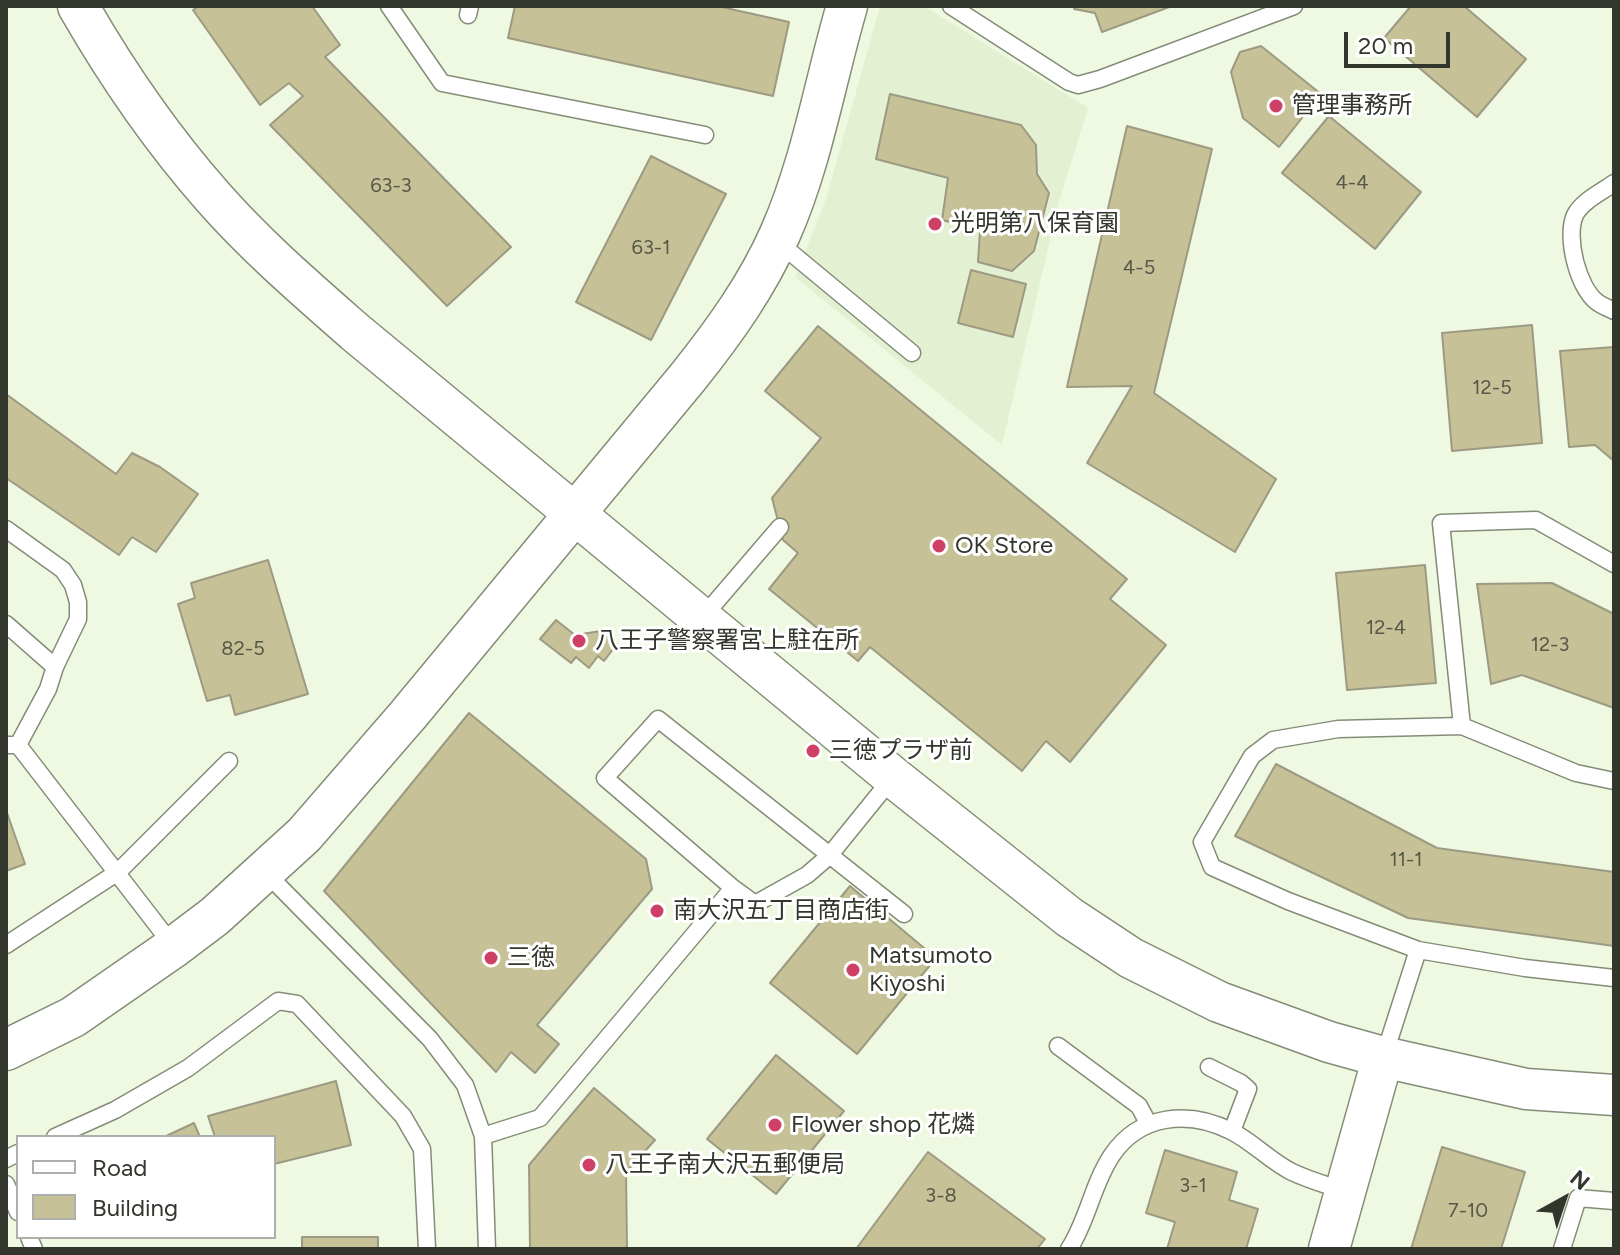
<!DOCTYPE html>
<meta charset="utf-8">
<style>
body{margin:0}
#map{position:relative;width:1620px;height:1255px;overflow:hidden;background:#eff9e1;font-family:Figtree,sans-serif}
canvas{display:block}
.frame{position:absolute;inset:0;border:8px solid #32362d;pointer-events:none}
.legend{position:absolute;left:16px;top:1135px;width:260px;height:104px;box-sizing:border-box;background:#fff;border:2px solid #adafab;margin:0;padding:10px 14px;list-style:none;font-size:24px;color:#32362d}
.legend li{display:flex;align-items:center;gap:16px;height:40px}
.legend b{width:40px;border:2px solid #adafab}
.north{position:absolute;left:1524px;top:1159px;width:80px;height:80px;-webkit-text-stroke:6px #fff;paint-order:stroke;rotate:40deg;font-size:22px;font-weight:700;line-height:32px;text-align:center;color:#32362d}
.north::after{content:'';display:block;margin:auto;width:28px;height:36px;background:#32362d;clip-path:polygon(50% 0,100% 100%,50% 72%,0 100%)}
.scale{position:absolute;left:1344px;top:32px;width:106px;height:36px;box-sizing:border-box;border:4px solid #32362d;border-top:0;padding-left:10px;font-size:24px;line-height:28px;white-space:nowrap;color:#32362d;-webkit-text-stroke:6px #fff;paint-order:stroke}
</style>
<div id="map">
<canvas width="1620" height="1255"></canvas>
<div class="frame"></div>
<ul class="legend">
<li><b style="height:10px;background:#fff"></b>Road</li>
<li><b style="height:22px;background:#c6c197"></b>Building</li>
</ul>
<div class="north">N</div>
<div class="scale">20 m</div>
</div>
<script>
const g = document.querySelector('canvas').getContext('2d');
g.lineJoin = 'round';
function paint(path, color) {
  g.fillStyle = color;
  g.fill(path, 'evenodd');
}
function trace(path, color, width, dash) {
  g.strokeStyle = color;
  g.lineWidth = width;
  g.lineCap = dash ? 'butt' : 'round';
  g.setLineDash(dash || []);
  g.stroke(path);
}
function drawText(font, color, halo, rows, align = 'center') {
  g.font = font + ' Figtree,"Noto Sans JP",sans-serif';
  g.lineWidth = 6;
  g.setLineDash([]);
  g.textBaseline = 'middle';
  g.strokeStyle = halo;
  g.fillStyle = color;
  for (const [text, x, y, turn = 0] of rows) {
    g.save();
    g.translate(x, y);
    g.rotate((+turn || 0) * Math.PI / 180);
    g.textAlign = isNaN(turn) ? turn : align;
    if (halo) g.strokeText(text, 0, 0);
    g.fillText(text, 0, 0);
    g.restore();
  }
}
const built = new Path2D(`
 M 880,6 L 924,6 L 1088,108 L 1059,202 L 1002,445 L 795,277 L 826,199 Z`);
const building = new Path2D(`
 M 199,6 L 312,6 L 340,45 L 325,57 L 511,247 L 447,306 L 270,125 L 303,96 L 289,83 L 260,105 L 193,10 Z
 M 515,6 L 717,6 L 789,22 L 773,96 L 508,38 Z
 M 1075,6 L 1172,6 L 1102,32 L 1095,13 L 1074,9 Z
 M 1411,6 L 1464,6 L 1526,59 L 1477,117 L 1384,38 Z
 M 1261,46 L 1321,94 L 1279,147 L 1243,118 L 1231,72 L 1240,52 Z
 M 890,94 L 1021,125 L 1036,145 L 1037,174 L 1049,193 L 1034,251 L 1012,271 L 978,262 L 980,230 L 942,220 L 948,178 L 876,159 Z
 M 1329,116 L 1421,192 L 1375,249 L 1282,173 Z
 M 1127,126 L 1212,149 L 1154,393 L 1276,479 L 1235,552 L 1087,463 L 1132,386 L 1067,387 Z
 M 651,156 L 726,194 L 651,340 L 576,302 Z
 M 971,270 L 1026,284 L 1013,337 L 958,323 Z
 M 1532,325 L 1542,443 L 1452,451 L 1442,333 Z
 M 818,326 L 1127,579 L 1110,599 L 1166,645 L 1070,762 L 1046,741 L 1022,771 L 870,647 L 858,661 L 769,589 L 798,553 L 783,540 L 772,498 L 821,438 L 765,391 Z
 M 1614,347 L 1614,461 L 1595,445 L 1569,447 L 1560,351 Z
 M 6,394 L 116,474 L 132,453 L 160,467 L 198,494 L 156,552 L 132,537 L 119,555 L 6,478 Z
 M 268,560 L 308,694 L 235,715 L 230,695 L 207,701 L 178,604 L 195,598 L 191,583 Z
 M 1425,565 L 1436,683 L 1347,690 L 1336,573 Z
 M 1552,583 L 1614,614 L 1614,708 L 1522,675 L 1491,684 L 1477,584 Z
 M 556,620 L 575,635 L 601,631 L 617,644 L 604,661 L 598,656 L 589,668 L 576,657 L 571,663 L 540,639 Z
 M 469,713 L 646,859 L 652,889 L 537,1025 L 559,1044 L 535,1073 L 511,1052 L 496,1072 L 324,891 Z
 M 1276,764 L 1437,848 L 1614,872 L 1614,946 L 1408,918 L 1235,836 Z
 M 6,810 L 25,864 L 6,871 Z
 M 850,886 L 936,958 L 857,1054 L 770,983 Z
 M 776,1055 L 844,1111 L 776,1194 L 707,1139 Z
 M 336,1081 L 351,1145 L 274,1164 L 274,1137 L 215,1137 L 208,1116 Z
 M 594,1088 L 655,1140 L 626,1172 L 627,1249 L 530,1249 L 529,1165 Z
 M 194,1123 L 200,1137 L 164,1137 Z
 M 1442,1147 L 1525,1172 L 1501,1249 L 1411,1249 Z
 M 1165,1150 L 1237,1172 L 1229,1200 L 1258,1209 L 1246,1249 L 1167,1249 L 1175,1222 L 1146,1213 Z
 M 928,1152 L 1045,1239 L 1037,1249 L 856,1249 Z
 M 302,1237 L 378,1237 L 378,1249 L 302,1249 Z`);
const service = new Path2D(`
 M 389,6 L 442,83 L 705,135
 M 951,6 L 1069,82 L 1078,85 L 1100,79 L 1294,6
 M 468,15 L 470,6
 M 1614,183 C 1602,192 1582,201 1575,215 C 1565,237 1578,288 1597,302 C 1602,306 1609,308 1614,311
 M 778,242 L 912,353
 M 6,529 L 63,570 L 73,585 L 78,602 L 78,619 L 55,667 L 48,689 L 18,745 L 6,745
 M 702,618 L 780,527
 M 6,624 L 55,667
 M 1462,726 L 1441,523 L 1536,520 L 1614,564
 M 18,745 L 174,947
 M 1614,781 L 1576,773 L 1462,726 L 1338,729 L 1273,740 L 1252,756 L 1202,842 L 1212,867 L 1288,901 L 1418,950 L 1525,968 L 1614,978
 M 265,872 L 430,1039 L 465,1085 L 483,1136 L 487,1249
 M 733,888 L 605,778 L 658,719 L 904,914
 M 6,945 L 118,872 L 229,761
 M 1058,1046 L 1139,1106 L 1148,1123
 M 1384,1056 L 1418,950
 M 1209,1067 L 1241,1083 L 1248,1089 L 1232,1131
 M 483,1136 L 540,1118 L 733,888 L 755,904 L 807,875 L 829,856 L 893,777
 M 55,1137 L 115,1110 L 188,1068 L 278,1001 L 297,1004 L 403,1116 L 422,1149 L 427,1249
 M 6,1159 L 18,1153
 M 6,1184 L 18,1212
 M 29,1237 L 34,1249
 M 1069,1249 C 1088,1220 1092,1185 1112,1155 C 1140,1114 1189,1110 1231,1131 C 1253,1142 1270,1161 1292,1172 C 1309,1180 1327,1185 1344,1191
 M 1562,1249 L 1578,1198 L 1614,1201`);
const tertiary = new Path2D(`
 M 78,6 C 117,74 161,138 213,197 C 256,246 306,289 355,332 L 893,777 L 1069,917 L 1131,958 L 1219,1002 L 1329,1042 L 1383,1057 L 1526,1089 L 1614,1095
 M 6,1050 L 73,1017 L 174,947 L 215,916 L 304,835 L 408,715 L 688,377 C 724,332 757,286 780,234 C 812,162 825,81 847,6
 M 1329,1249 L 1383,1057`);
const markers = [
 [1276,106,8,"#cf4067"],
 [935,224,8,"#cf4067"],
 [939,546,8,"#cf4067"],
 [579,641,8,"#cf4067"],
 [813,751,8,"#cf4067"],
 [657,911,8,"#cf4067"],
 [491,958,8,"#cf4067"],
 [853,970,8,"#cf4067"],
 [775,1125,8,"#cf4067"],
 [589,1165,8,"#cf4067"]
];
const numberNames = [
 ["4-4",1352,183],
 ["63-3",391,186],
 ["63-1",651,248],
 ["4-5",1139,268],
 ["12-5",1492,388],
 ["12-4",1386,628],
 ["12-3",1550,645],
 ["82-5",243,649],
 ["11-1",1406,860],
 ["3-1",1193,1186],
 ["3-8",941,1196],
 ["7-10",1468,1211]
];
const poiNames = [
 ["管理事務所",1292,106],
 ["光明第八保育園",951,224],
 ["OK Store",955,546],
 ["八王子警察署宮上駐在所",595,641],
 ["三徳プラザ前",829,751],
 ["南大沢五丁目商店街",673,911],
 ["Matsumoto",869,956],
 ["Kiyoshi",869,984],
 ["三徳",507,958],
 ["Flower shop 花燐",791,1125],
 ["八王子南大沢五郵便局",605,1165]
];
paint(built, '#e3f1d2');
paint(building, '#c6c197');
trace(building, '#9c9a82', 2);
trace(service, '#838c77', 19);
trace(tertiary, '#838c77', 43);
trace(service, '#fff', 16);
trace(tertiary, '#fff', 40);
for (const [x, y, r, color] of markers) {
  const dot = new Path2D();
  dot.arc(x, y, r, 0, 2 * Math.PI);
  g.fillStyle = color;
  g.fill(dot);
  trace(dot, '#fff', 3);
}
drawText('20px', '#575948', null, numberNames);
drawText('24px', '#32362d', '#fff', poiNames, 'left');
</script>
